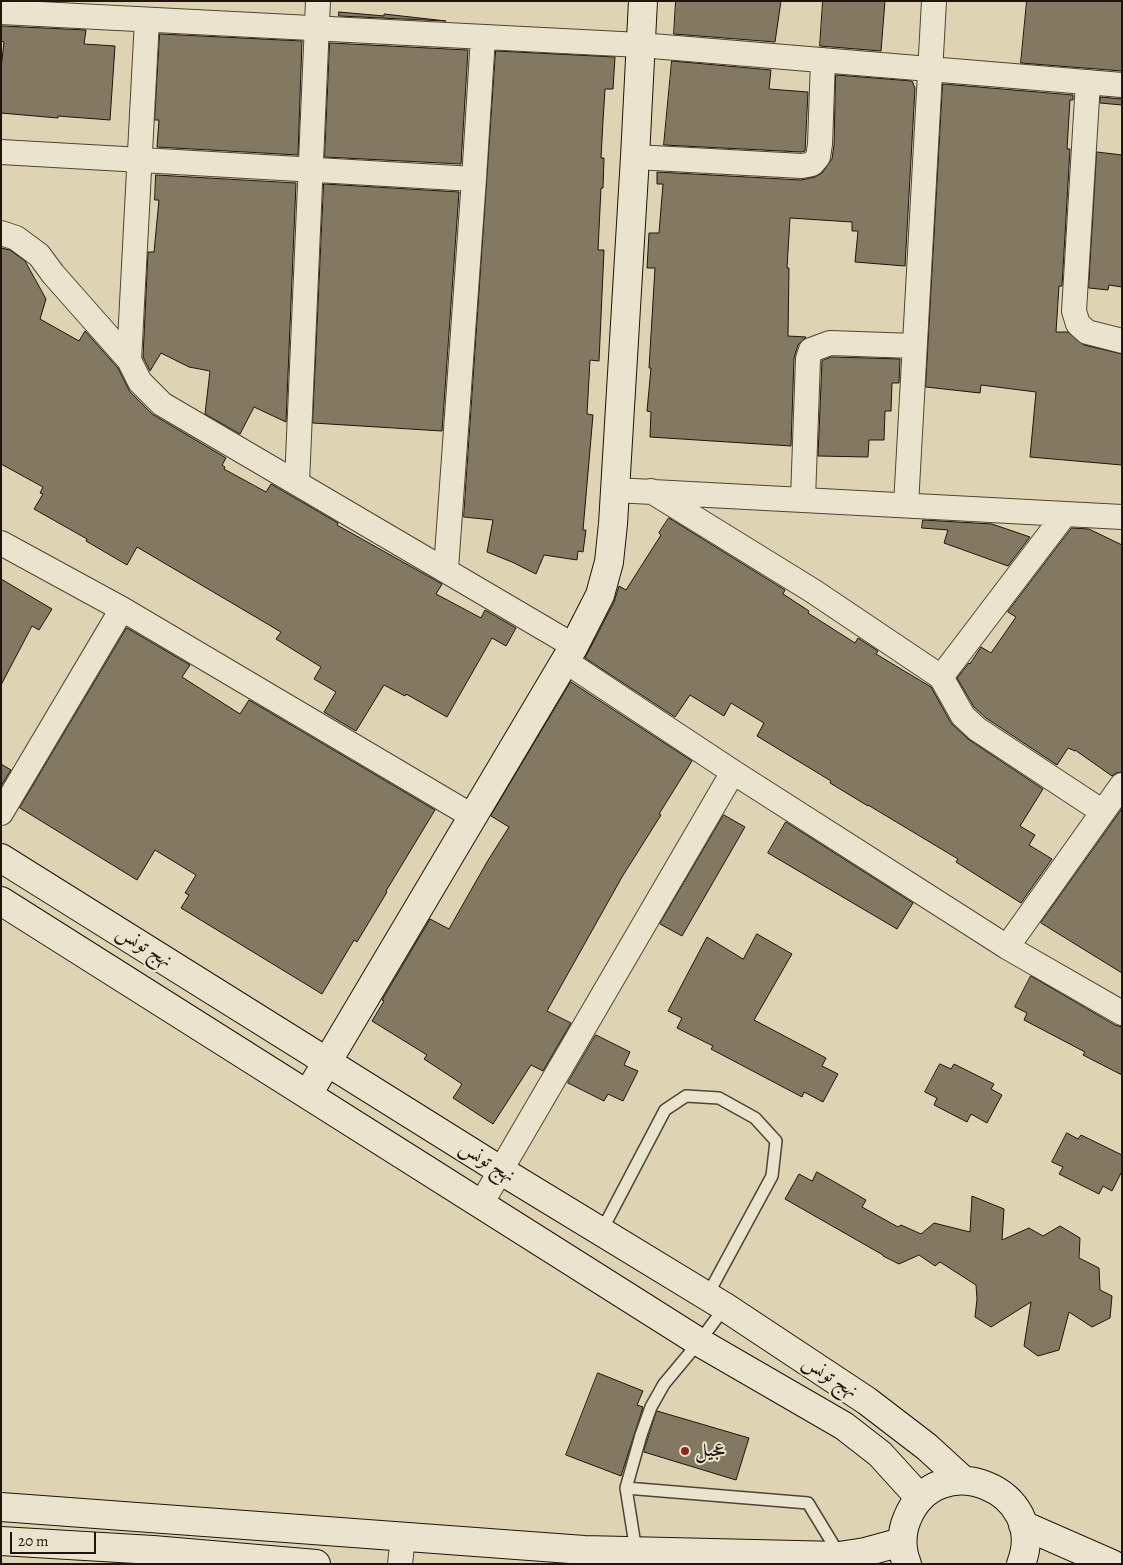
<!DOCTYPE html>
<meta charset="utf-8">
<style>
body{margin:0}
#map{position:relative;width:1123px;height:1565px;overflow:hidden;background:#ded4b3;font-family:Alegreya,serif}
canvas{display:block}
.frame{position:absolute;inset:0;border:2px solid #20140b;pointer-events:none}
.scale{position:absolute;left:10px;top:1532px;width:86px;height:22px;box-sizing:border-box;border:2px solid #20140b;border-top:0;padding-left:6px;font-size:15px;line-height:18px;white-space:nowrap;color:#20140b;-webkit-text-stroke:4px #eae3ce;paint-order:stroke}
</style>
<div id="map">
<canvas width="1123" height="1565"></canvas>
<div class="frame"></div>
<div class="scale">20 m</div>
</div>
<script>
const g = document.querySelector('canvas').getContext('2d');
g.lineJoin = 'round';
function paint(path, color) {
  g.fillStyle = color;
  g.fill(path, 'evenodd');
}
function trace(path, color, width, dash) {
  g.strokeStyle = color;
  g.lineWidth = width;
  g.lineCap = dash ? 'butt' : 'round';
  g.setLineDash(dash || []);
  g.stroke(path);
}
function drawText(font, color, halo, rows, align = 'center') {
  g.font = font + ' Alegreya,Amiri,serif';
  g.lineWidth = 4;
  g.setLineDash([]);
  g.textBaseline = 'middle';
  g.strokeStyle = halo;
  g.fillStyle = color;
  for (const [text, x, y, turn = 0] of rows) {
    g.save();
    g.translate(x, y);
    g.rotate((+turn || 0) * Math.PI / 180);
    g.textAlign = isNaN(turn) ? turn : align;
    if (halo) g.strokeText(text, 0, 0);
    g.fillText(text, 0, 0);
    g.restore();
  }
}
const building = new Path2D(`
 M 676,1 L 781,1 L 775,42 L 674,34 Z
 M 823,1 L 885,1 L 881,51 L 820,46 Z
 M 1027,1 L 1122,1 L 1122,71 L 1021,63 Z
 M 339,12 L 384,16 L 384,14 L 446,21 L 339,16 Z
 M 2,26 L 86,30 L 84,44 L 115,46 L 110,120 L 58,116 L 58,118 L 1,113 L 1,69 L 4,42 L 1,41 Z
 M 160,34 L 302,41 L 298,155 L 157,147 L 159,120 L 155,120 Z
 M 330,43 L 468,50 L 461,164 L 325,157 Z
 M 496,51 L 615,57 L 613,89 L 605,89 L 603,121 L 601,158 L 604,158 L 603,188 L 601,188 L 598,250 L 604,250 L 599,361 L 590,360 L 587,414 L 593,415 L 583,530 L 586,530 L 583,552 L 578,551 L 577,560 L 544,555 L 536,574 L 512,562 L 487,552 L 493,520 L 464,517 Z
 M 672,61 L 771,70 L 769,89 L 808,92 L 805,151 L 801,152 L 664,145 Z
 M 836,75 L 912,81 L 915,88 L 905,266 L 855,262 L 858,231 L 852,231 L 852,222 L 790,218 L 787,268 L 789,268 L 788,336 L 806,337 L 798,345 L 794,358 L 791,446 L 650,437 L 651,412 L 647,411 L 651,368 L 649,368 L 655,268 L 647,268 L 649,233 L 659,233 L 663,184 L 657,184 L 657,172 L 801,180 L 815,177 L 822,173 L 832,159 L 834,145 Z
 M 943,84 L 1073,95 L 1073,100 L 1070,100 L 1067,149 L 1070,149 L 1062,286 L 1059,286 L 1056,332 L 1068,332 L 1084,345 L 1122,354 L 1122,465 L 1030,457 L 1036,392 L 981,385 L 980,393 L 926,387 Z
 M 1101,97 L 1122,99 L 1122,105 L 1100,103 Z
 M 1097,152 L 1122,155 L 1122,287 L 1109,285 L 1108,290 L 1089,288 Z
 M 156,175 L 296,183 L 286,422 L 254,407 L 240,434 L 205,414 L 210,371 L 189,367 L 161,353 L 150,371 L 143,357 L 148,252 L 154,252 L 159,200 L 155,200 Z
 M 324,184 L 459,192 L 442,431 L 313,423 Z
 M 1,248 L 10,250 L 25,261 L 46,299 L 40,319 L 79,341 L 85,331 L 118,368 L 130,392 L 152,414 L 226,458 L 222,465 L 225,467 L 224,469 L 266,492 L 271,484 L 338,523 L 337,525 L 442,584 L 436,594 L 481,618 L 485,610 L 516,628 L 506,646 L 492,638 L 447,717 L 406,694 L 405,696 L 384,685 L 356,731 L 324,712 L 336,692 L 314,679 L 321,667 L 276,639 L 281,632 L 137,547 L 127,565 L 86,541 L 87,539 L 34,509 L 43,494 L 40,493 L 43,487 L 1,464 Z
 M 832,357 L 900,359 L 899,383 L 892,383 L 891,411 L 885,411 L 884,440 L 869,440 L 868,457 L 818,456 L 822,361 Z
 M 669,518 L 785,590 L 783,594 L 809,611 L 808,613 L 855,643 L 858,638 L 878,651 L 876,654 L 931,687 L 951,723 L 968,739 L 1043,789 L 1020,826 L 1035,835 L 1029,845 L 1052,859 L 1021,903 L 956,862 L 958,859 L 868,805 L 868,806 L 830,783 L 831,781 L 757,736 L 764,723 L 731,703 L 724,716 L 690,695 L 675,717 L 585,658 L 614,602 L 619,586 L 626,590 L 661,535 L 659,533 Z
 M 923,520 L 992,524 L 1030,537 L 1008,566 L 944,543 L 948,530 L 922,528 Z
 M 1072,528 L 1089,529 L 1122,545 L 1122,772 L 1116,773 L 1112,776 L 1075,750 L 1075,751 L 1068,748 L 1057,765 L 986,718 L 974,707 L 957,678 L 969,663 L 970,664 L 981,647 L 991,653 L 1016,617 L 1008,612 Z
 M 1,579 L 52,609 L 39,630 L 32,626 L 1,685 Z
 M 127,628 L 190,665 L 182,677 L 240,714 L 249,700 L 435,810 L 386,891 L 387,892 L 357,942 L 354,940 L 322,994 L 181,908 L 189,895 L 185,893 L 196,875 L 155,850 L 137,880 L 20,808 Z
 M 571,682 L 692,761 L 659,814 L 661,815 L 622,877 L 547,1011 L 571,1023 L 543,1071 L 531,1065 L 493,1124 L 453,1098 L 462,1084 L 424,1059 L 427,1055 L 372,1021 L 384,1001 L 382,1000 L 430,919 L 449,929 L 487,862 L 509,827 L 491,816 Z
 M 1,764 L 11,770 L 1,786 Z
 M 1122,809 L 1122,973 L 1041,923 Z
 M 724,815 L 745,827 L 682,936 L 660,924 Z
 M 786,822 L 913,903 L 897,929 L 768,853 Z
 M 757,934 L 792,954 L 754,1020 L 826,1058 L 822,1066 L 838,1074 L 823,1102 L 804,1092 L 802,1097 L 711,1049 L 713,1046 L 677,1028 L 682,1018 L 668,1011 L 707,937 L 743,959 Z
 M 1031,976 L 1115,1025 L 1122,1027 L 1122,1075 L 1083,1055 L 1085,1052 L 1024,1020 L 1027,1013 L 1015,1007 Z
 M 596,1035 L 630,1052 L 624,1065 L 638,1071 L 623,1101 L 608,1094 L 604,1101 L 568,1083 Z
 M 940,1064 L 951,1069 L 954,1064 L 994,1084 L 991,1089 L 1002,1095 L 987,1123 L 971,1114 L 967,1122 L 934,1105 L 937,1098 L 925,1092 Z
 M 1067,1133 L 1078,1139 L 1081,1135 L 1122,1155 L 1122,1171 L 1112,1191 L 1103,1186 L 1099,1194 L 1059,1174 L 1063,1167 L 1052,1162 Z
 M 817,1172 L 866,1200 L 862,1207 L 898,1227 L 901,1225 L 921,1234 L 934,1223 L 970,1232 L 972,1196 L 1004,1209 L 1002,1240 L 1029,1228 L 1043,1236 L 1060,1226 L 1080,1238 L 1079,1258 L 1099,1268 L 1100,1290 L 1112,1296 L 1110,1318 L 1092,1327 L 1069,1312 L 1059,1350 L 1038,1356 L 1024,1346 L 1031,1302 L 991,1327 L 975,1317 L 977,1299 L 976,1285 L 940,1262 L 935,1266 L 919,1255 L 899,1264 L 883,1256 L 883,1255 L 785,1199 L 799,1174 L 812,1181 Z
 M 598,1373 L 643,1391 L 637,1405 L 643,1407 L 621,1476 L 566,1455 Z
 M 657,1411 L 749,1438 L 736,1480 L 644,1452 Z`);
const lane = new Path2D(`
 M 601,1232 L 665,1110 L 686,1096 L 719,1098 L 755,1118 L 776,1141 L 772,1176 L 707,1296
 M 626,1488 L 808,1503 L 839,1554
 M 636,1551 L 626,1488 L 641,1435 L 651,1407 L 664,1384 L 699,1342 L 725,1307`);
const street = new Path2D(`
 M 1,12 L 640,45 L 1122,85
 M 1088,82 L 1074,311 L 1078,324 L 1087,332 L 1122,341
 M 1,152 L 474,179
 M 635,157 L 802,166 L 812,164 L 818,157 L 820,144 L 823,60
 M 1,233 L 16,238 L 39,255 L 53,274 L 129,360 L 140,382 L 162,404 L 574,646
 M 129,360 L 147,20
 M 297,482 L 318,1
 M 615,490 L 1122,517
 M 651,491 L 813,591 L 941,677 L 1065,514
 M 803,499 L 808,359 L 811,350 L 830,343 L 914,346
 M 906,505 L 934,1
 M 1,543 L 122,609 L 472,816
 M 446,569 L 474,179 L 483,37
 M 565,661 L 733,772 L 1007,947 L 1122,1013
 M 941,677 L 963,716 L 977,729 L 1103,812
 M 1,813 L 122,609
 M 1007,947 L 1122,785
 M 481,1204 L 733,772
 M 400,1564 L 403,1537`);
const secondary = new Path2D(`
 M 1,858 L 500,1170 L 725,1307 L 867,1401 L 927,1447 L 963,1480
 M 1,901 L 699,1342 L 844,1426 L 880,1454 L 920,1498
 M 308,1094 L 574,646 L 600,595 L 609,562 L 613,524 L 635,157 L 643,1
 M 1,1507 L 584,1550 L 839,1556 L 865,1552 L 902,1542
 M 1023,1525 L 1112,1564
 M 1,1541 L 153,1550 L 316,1564
 M 907,1564 C 901,1550 901,1533 907,1519 C 937,1444 1050,1490 1021,1564`);
const markers = [
 [685,1451,5,"#8f2418"]
];
const streetNames = [
 ["نهج تونس",144,947,32],
 ["نهج تونس",487,1162,32],
 ["نهج تونس",830,1377,33]
];
const poiNames = [
 ["عجيل",695,1451]
];
paint(building, '#837862');
trace(building, '#20140b', 1);
trace(lane, '#504435', 14);
trace(street, '#504435', 26);
trace(secondary, '#20140b', 30);
trace(lane, '#eae3ce', 11);
trace(street, '#eae3ce', 24);
trace(secondary, '#eae3ce', 28);
for (const [x, y, r, color] of markers) {
  const dot = new Path2D();
  dot.arc(x, y, r, 0, 2 * Math.PI);
  g.fillStyle = color;
  g.fill(dot);
  trace(dot, '#eae3ce', 2);
}
drawText('20px', '#20140b', '#eae3ce', streetNames);
drawText('20px', '#20140b', '#eae3ce', poiNames, 'left');
</script>
